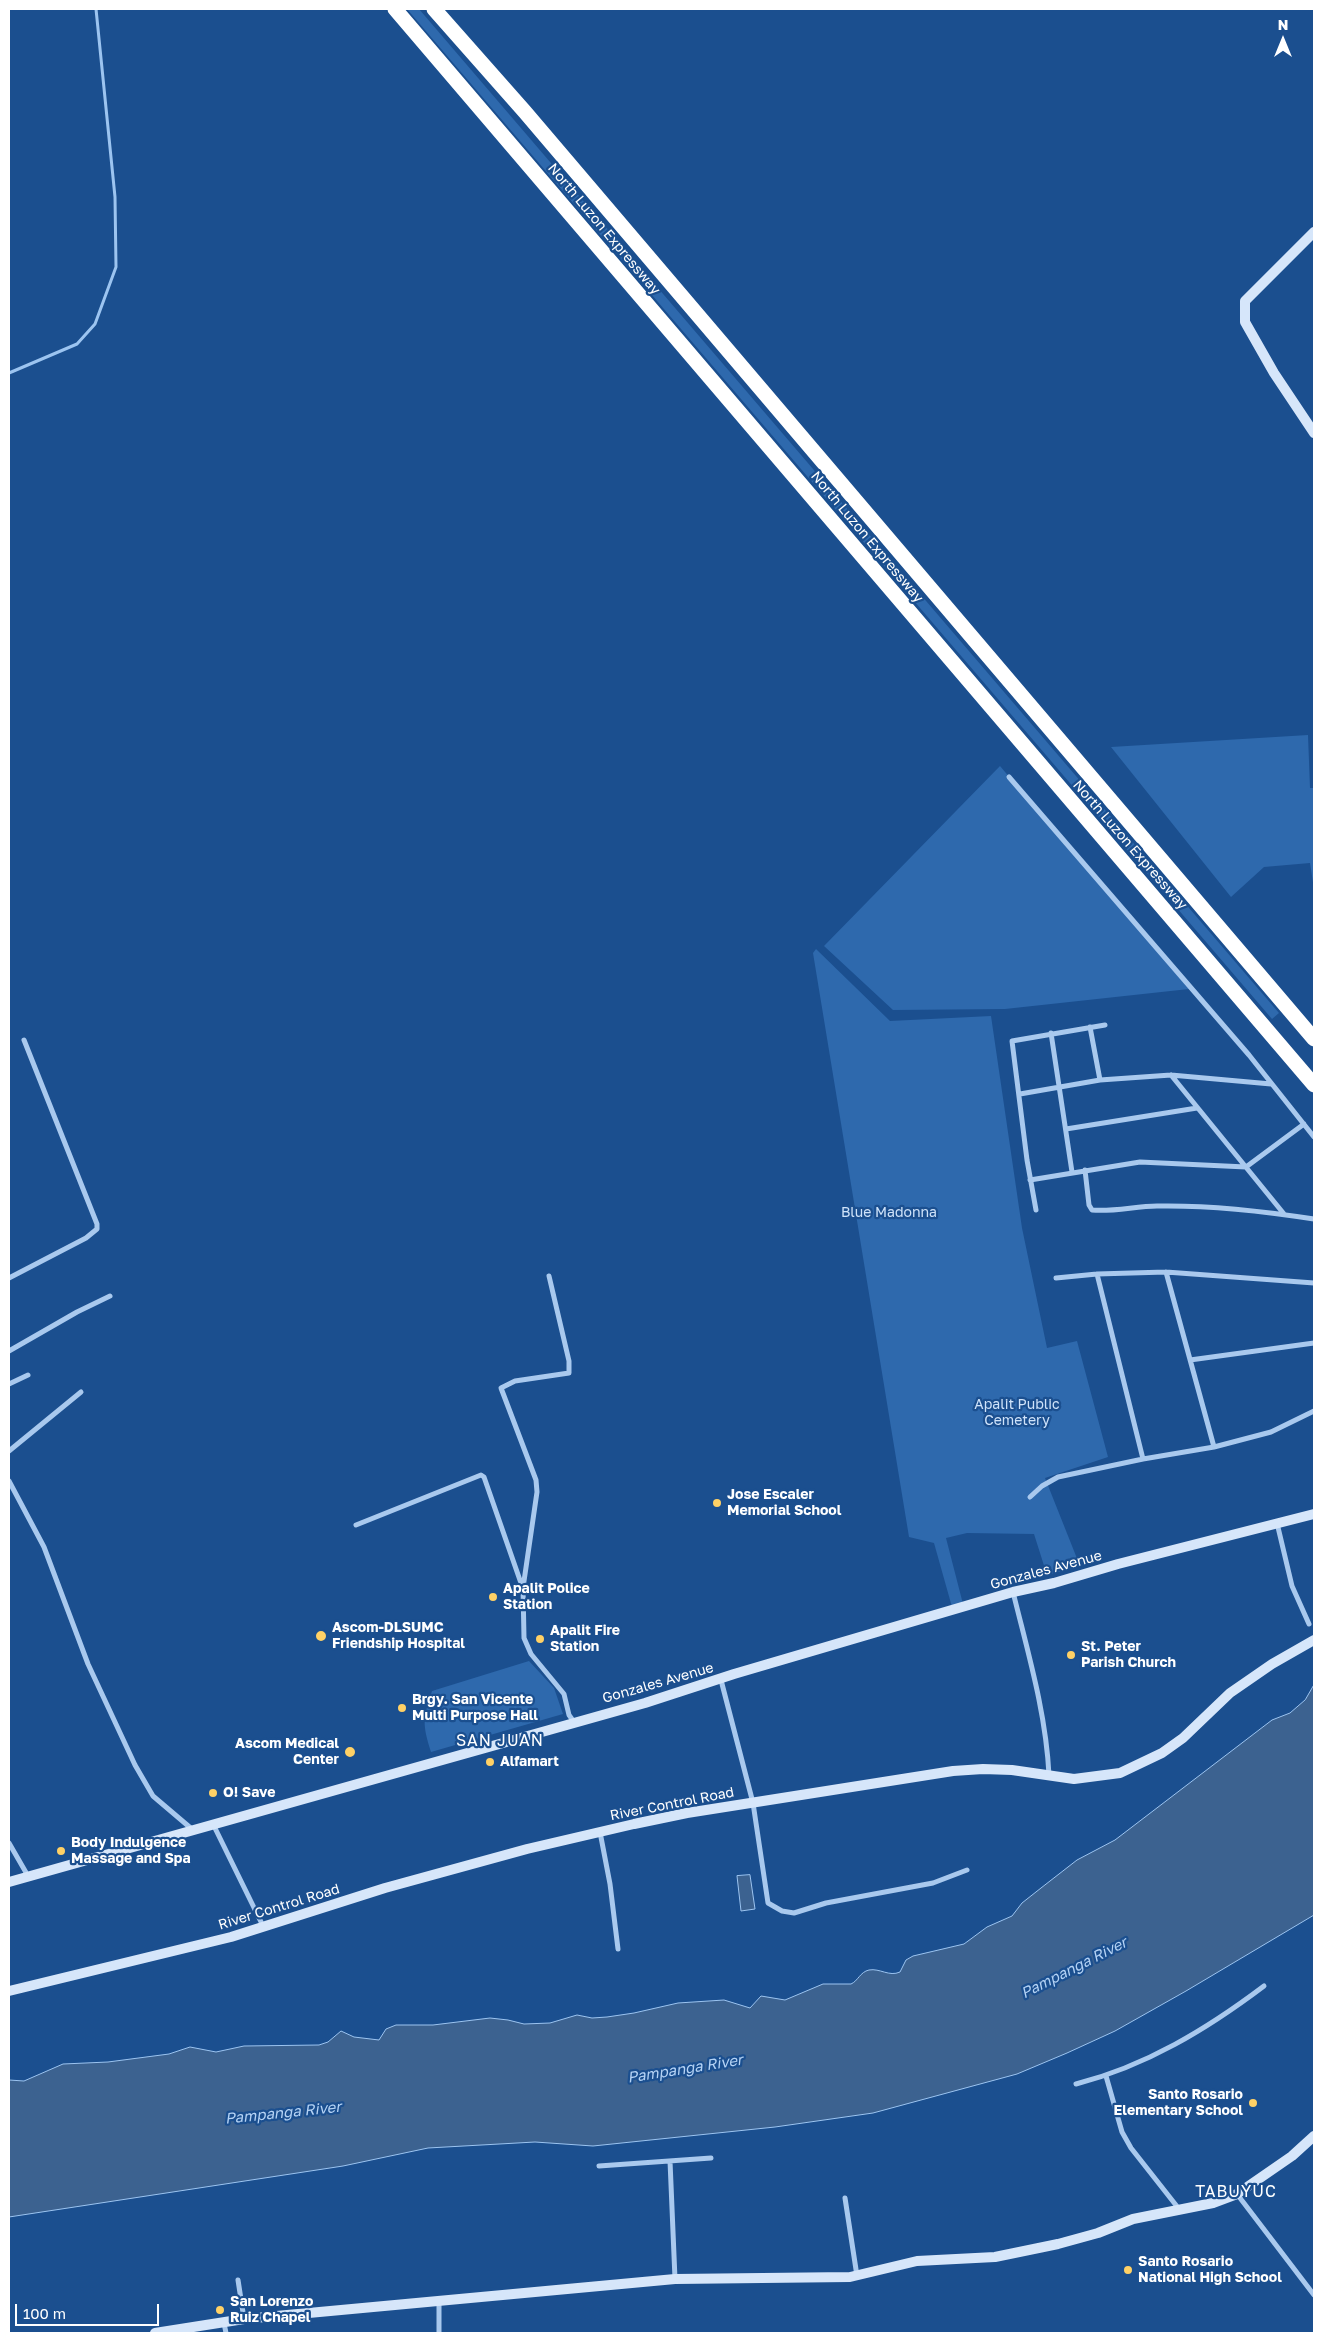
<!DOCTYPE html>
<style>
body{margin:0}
#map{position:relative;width:1323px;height:2342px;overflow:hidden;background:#1b4f8f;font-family:"Golos Text",sans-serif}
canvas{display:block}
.frame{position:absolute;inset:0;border:10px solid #fff;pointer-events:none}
.north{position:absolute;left:1258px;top:15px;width:50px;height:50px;-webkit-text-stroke:4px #1b4f8f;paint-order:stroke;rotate:0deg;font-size:14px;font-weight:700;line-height:20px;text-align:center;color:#fff}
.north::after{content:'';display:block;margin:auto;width:18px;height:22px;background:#fff;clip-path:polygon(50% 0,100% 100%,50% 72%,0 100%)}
.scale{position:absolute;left:15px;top:2304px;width:144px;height:22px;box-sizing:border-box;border:2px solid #fff;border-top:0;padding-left:6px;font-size:15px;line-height:18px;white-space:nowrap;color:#fff;-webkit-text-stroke:4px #1b4f8f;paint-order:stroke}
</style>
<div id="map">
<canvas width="1323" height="2342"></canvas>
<div class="frame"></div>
<div class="north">N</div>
<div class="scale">100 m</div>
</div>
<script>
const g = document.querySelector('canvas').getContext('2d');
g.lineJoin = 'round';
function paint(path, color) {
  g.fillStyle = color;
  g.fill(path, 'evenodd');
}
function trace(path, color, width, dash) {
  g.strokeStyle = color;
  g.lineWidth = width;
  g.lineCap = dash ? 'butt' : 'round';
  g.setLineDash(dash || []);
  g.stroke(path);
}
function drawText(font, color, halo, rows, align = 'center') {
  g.font = font + ' "Golos Text",sans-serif';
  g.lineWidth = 4.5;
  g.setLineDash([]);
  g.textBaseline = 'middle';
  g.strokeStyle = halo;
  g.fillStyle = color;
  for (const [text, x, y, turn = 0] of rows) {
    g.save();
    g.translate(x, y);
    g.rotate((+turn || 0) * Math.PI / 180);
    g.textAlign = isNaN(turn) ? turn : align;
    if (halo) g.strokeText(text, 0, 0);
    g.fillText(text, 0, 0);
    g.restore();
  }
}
const green = new Path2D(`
 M 407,9 L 419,9 L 1279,1013 L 1272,1019 Z
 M 1308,735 L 1310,788 L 1314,788 L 1314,889 L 1310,863 L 1264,867 L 1231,897 L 1111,747 Z
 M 1000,766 L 1189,989 L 1005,1009 L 893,1010 L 824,946 Z
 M 816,949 L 890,1021 L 991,1016 L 1022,1228 L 1047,1348 L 1077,1341 L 1108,1457 L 1045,1478 L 1080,1566 L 1047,1575 L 1034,1534 L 967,1533 L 946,1538 L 963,1604 L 952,1607 L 934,1543 L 909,1537 L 813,953 Z
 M 529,1661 L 554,1688 L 563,1714 L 431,1752 C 422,1723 423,1719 432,1691 Z`);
const water = new Path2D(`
 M 1314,1685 L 1314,1915 L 1186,1991 L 1115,2031 L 1067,2053 L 1017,2074 L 873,2113 L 775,2127 L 593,2146 L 535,2142 L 428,2148 L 343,2166 L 9,2217 L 9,2080 L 24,2081 L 63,2064 L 108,2062 L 169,2054 L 190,2047 L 216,2052 L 244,2046 L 319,2045 L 328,2042 L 341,2031 L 354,2037 L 379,2040 L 386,2029 L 396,2025 L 433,2025 L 490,2018 L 508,2020 L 524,2024 L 550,2023 L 577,2015 L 592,2018 L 607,2017 L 634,2013 L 678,2003 L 724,2000 L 750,2008 L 761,1996 L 785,2000 L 823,1984 L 851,1984 C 858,1981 860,1972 869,1970 C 880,1968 889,1977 900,1972 L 906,1960 L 913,1956 L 964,1944 L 987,1927 L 1012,1916 L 1022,1903 L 1041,1888 L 1077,1860 L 1115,1840 L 1272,1720 L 1290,1713 L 1305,1700 Z
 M 750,1875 L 755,1909 L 741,1911 L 737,1876 Z`);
const stream = new Path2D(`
 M 9,373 L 77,344 L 95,324 L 116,267 L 115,197 L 96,9`);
const street = new Path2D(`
 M 1009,777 L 1249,1055 L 1314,1137
 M 1090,1027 L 1100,1080
 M 1051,1033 L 1072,1172
 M 1171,1075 L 1284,1214
 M 1020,1094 L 1100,1080 L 1171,1075 L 1271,1084
 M 1066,1129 L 1197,1108
 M 1085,1170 L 1089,1205 L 1092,1210 C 1114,1212 1136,1206 1157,1206 C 1209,1205 1263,1211 1314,1219
 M 1030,1180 L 1140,1162 L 1246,1167 L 1304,1124
 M 1036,1210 L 1027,1160 L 1012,1041 L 1105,1025
 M 1166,1272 L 1214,1447
 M 1097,1274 L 1143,1459
 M 549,1276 L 569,1361 L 569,1373 L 515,1381 L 501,1388 L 536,1480 L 537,1492 L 523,1588 L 524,1638 L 531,1654 L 564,1694 L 569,1715 L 574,1722
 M 9,1278 L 86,1238 L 97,1229 L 97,1224 L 24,1040
 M 1056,1278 L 1097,1274 L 1166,1272 L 1314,1283
 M 9,1351 L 77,1312 L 110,1296
 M 1190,1360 L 1314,1343
 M 9,1384 L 28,1375
 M 9,1451 L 81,1392
 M 9,1481 L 44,1547 L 88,1664 L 135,1765 L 153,1796 L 193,1830
 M 1030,1497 L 1042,1486 L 1058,1477 L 1143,1459 L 1214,1447 L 1271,1432 L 1314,1411
 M 1277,1523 L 1292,1586 L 1309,1624
 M 356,1525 L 481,1475 L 484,1477 L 522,1586
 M 1013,1592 C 1028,1653 1046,1713 1049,1775
 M 721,1680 L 753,1803 L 768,1903 L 782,1911 L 794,1913 L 826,1903 L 933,1883 L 967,1870
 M 213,1824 L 263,1926
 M 600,1832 L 610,1884 L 618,1949
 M 9,1843 L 28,1876
 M 1106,2076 L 1122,2132 L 1131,2148 L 1179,2209
 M 1076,2084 C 1146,2066 1207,2029 1264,1986
 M 670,2161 L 675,2279
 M 599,2166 L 711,2158
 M 1237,2194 L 1314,2295
 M 845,2198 L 857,2276
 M 238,2280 L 244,2319
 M 224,2323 L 226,2333
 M 439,2333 L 439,2302`);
const secondary = new Path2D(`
 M 1314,232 L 1245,301 L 1245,322 L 1274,373 L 1314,433
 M 9,1882 L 645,1703 L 734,1674 L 1013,1592 L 1054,1583 L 1118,1564 L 1314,1514
 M 9,1991 L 231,1937 L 385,1888 L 527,1849 L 634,1824 L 687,1813 L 953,1771 L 983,1769 L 1012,1770 L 1074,1779 L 1120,1773 L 1162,1753 L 1183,1738 L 1230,1693 L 1272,1664 L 1314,1640
 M 155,2333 L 244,2319 L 675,2279 L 850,2277 L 917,2261 L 995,2257 L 1058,2244 L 1098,2233 L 1133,2219 L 1213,2203 L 1237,2194 L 1292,2156 L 1314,2136`);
const highway = new Path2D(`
 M 395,9 L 1314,1085
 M 434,9 L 525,112 L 1314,1039`);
const markers = [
 [717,1503,5,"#ffd166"],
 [493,1597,5,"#ffd166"],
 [321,1636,6,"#ffd166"],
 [540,1639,5,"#ffd166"],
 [1071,1655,5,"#ffd166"],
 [402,1708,5,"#ffd166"],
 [350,1752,6,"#ffd166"],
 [490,1762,5,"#ffd166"],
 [213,1793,5,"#ffd166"],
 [61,1851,5,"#ffd166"],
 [1253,2103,5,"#ffd166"],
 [1128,2270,5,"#ffd166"],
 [220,2310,5,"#ffd166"]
];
const streetNames = [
 ["North Luzon Expressway",604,229,50],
 ["North Luzon Expressway",867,537,50],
 ["North Luzon Expressway",1130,845,49],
 ["Gonzales Avenue",1046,1570,-15],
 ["Gonzales Avenue",658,1683,-16],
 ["River Control Road",672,1804,-11],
 ["River Control Road",279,1907,-17]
];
const parkNames = [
 ["Blue Madonna",889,1213],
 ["Apalit Public",1017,1405],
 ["Cemetery",1017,1421]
];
const poiNames = [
 ["Jose Escaler",727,1495],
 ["Memorial School",727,1511],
 ["Apalit Police",503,1589],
 ["Station",503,1605],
 ["Ascom-DLSUMC",332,1628],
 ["Friendship Hospital",332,1644],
 ["Apalit Fire",550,1631],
 ["Station",550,1647],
 ["St. Peter",1081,1647],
 ["Parish Church",1081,1663],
 ["Brgy. San Vicente",412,1700],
 ["Multi Purpose Hall",412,1716],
 ["Ascom Medical",339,1744,"right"],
 ["Center",339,1760,"right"],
 ["Alfamart",500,1762],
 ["O! Save",223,1793],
 ["Body Indulgence",71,1843],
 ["Massage and Spa",71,1859],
 ["Santo Rosario",1243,2095,"right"],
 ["Elementary School",1243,2111,"right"],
 ["Santo Rosario",1138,2262],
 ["National High School",1138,2278],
 ["San Lorenzo",230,2302],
 ["Ruiz Chapel",230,2318]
];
const waterNames = [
 ["Pampanga River",1074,1968,-27],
 ["Pampanga River",685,2069,-9],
 ["Pampanga River",283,2113,-6]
];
const quarterNames = [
 ["SAN JUAN",500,1741],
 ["TABUYUC",1236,2192]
];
paint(green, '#2e69ad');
paint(water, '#3c6290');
trace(water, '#9cc4f0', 1);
trace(stream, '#9cc4f0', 3);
trace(street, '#a9c9ee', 5);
trace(secondary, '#d6e6fa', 10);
trace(highway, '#fff', 15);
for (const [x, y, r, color] of markers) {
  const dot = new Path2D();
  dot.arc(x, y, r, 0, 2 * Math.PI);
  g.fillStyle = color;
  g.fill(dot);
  trace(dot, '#1b4f8f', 2);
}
drawText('14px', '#fff', '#1b4f8f', streetNames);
drawText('14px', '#cfe3fa', '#1b4f8f', parkNames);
drawText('bold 14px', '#fff', '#1b4f8f', poiNames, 'left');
drawText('italic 15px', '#b5d3f5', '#1b4f8f', waterNames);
g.letterSpacing = '1px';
drawText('16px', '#fff', '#1b4f8f', quarterNames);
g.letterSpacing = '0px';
</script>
